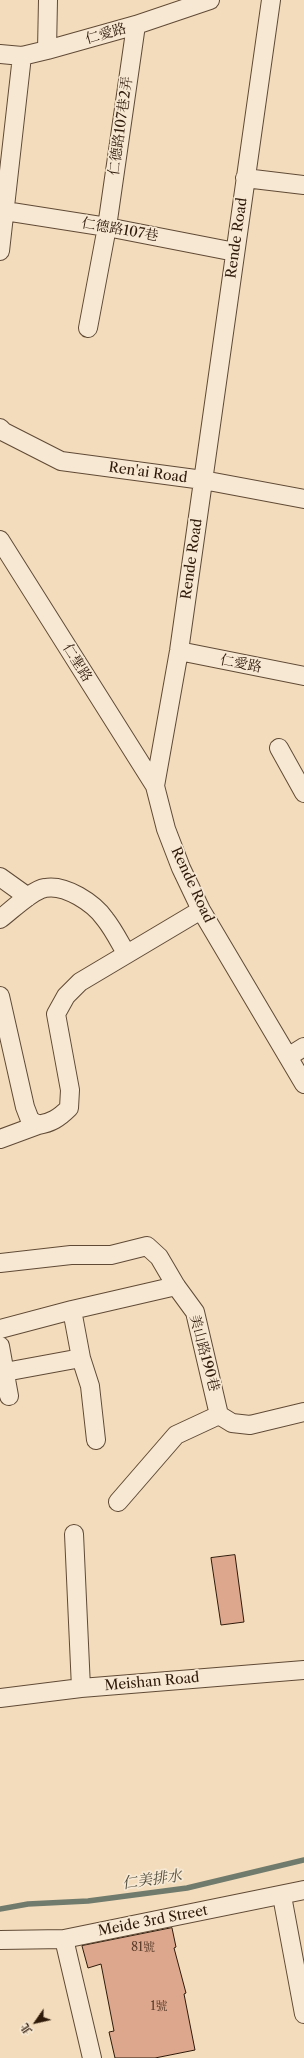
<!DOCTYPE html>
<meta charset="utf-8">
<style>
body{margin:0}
#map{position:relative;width:304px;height:2058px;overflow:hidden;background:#f3dcbb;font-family:"Libre Caslon Text","Noto Serif TC",serif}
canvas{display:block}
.north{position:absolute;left:16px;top:2002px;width:40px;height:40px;-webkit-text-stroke:3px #f7e8d3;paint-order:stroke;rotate:236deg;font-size:11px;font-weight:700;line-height:16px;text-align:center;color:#2f1a0a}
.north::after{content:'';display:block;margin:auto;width:14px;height:18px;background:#2f1a0a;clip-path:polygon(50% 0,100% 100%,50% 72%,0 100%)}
</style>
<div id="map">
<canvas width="304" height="2058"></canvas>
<div class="north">北</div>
</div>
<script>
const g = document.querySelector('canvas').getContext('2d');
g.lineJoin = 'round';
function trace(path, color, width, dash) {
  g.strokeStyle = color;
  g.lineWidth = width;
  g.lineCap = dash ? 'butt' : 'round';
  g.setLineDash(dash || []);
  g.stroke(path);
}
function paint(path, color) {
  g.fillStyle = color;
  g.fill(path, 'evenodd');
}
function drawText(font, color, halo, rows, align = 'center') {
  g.font = font + ' "Libre Caslon Text","Noto Serif TC",serif';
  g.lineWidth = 3.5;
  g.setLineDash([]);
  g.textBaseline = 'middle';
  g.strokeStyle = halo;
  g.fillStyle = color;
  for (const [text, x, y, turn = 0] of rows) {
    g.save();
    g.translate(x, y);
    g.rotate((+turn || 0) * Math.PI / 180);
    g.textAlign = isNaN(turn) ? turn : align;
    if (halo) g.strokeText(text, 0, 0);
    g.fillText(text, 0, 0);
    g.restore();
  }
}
const stream = new Path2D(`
 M 0,1909 L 28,1904 L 88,1901 L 187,1888 L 304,1860`);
const building = new Path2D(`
 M 235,1555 L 244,1622 L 221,1625 L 211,1558 Z
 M 172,1928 L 176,1947 L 174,1948 L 186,1993 L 184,1994 L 195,2050 L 155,2058 L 115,2058 L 109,2032 L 114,2031 L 101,1964 L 88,1968 L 82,1946 Z`);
const minor = new Path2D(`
 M 271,0 L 179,651 L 155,786 L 166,829 L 181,868 L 201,910 L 304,1084
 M 47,50 L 48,0
 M 0,54 L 22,56 L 47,50 L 136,25 L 210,0
 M 245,178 L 304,185
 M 5,211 L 107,227 L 235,252
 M 0,251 L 22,56
 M 88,328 L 107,227 L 136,25
 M 0,428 L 4,432 L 61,461 L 203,480 L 304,499
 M 0,540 L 155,786
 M 179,651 L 304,676
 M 279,748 L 304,793
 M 0,877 L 28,897
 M 0,919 C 11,911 32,890 45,888 C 65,884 94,903 105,919 C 113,929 119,941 126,953
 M 0,996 L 25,1107 L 30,1120 L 38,1125 C 51,1123 59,1118 69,1108 L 70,1090 L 56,1014 L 66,996 L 80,982 L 201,910
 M 288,1057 L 304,1047
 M 0,1139 L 38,1125
 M 0,1263 L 71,1255 L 111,1255 L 147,1246 L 159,1257 L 176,1286 L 195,1312 L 219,1415 L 232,1423 L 250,1425 L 304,1412
 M 72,1310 L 81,1358 L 90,1386 L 96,1440
 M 0,1329 L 72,1310 L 176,1286
 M 0,1346 L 9,1396
 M 5,1372 L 81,1358
 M 118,1502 L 176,1435 L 219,1415
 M 74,1534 L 81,1688
 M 0,1698 L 81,1688 L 304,1670
 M 282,1896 L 304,2014
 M 64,1939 L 92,2058
 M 0,1940 L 64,1939 L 304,1890`);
const numberNames = [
 ["81號",143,1948],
 ["1號",159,2007]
];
const streetNames = [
 ["仁愛路",106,34,-16],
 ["仁德路107巷2弄",121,126,-82],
 ["仁德路107巷",120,230,10],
 ["Rende Road",237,238,-82],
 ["Ren'ai Road",148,473,8],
 ["Rende Road",192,559,-82],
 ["仁聖路",77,663,58],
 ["仁愛路",241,664,11],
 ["Rende Road",192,885,65],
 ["美山路190巷",204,1353,75],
 ["Meishan Road",152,1682,-5],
 ["Meide 3rd Street",153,1921,-11]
];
const waterNames = [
 ["仁美排水",152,1880,-8]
];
trace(stream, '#707b6d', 5.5);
paint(building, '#dda78e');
trace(building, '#2f1a0a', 1);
trace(minor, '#604a36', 20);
trace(minor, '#f7e8d3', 18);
drawText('12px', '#5a3d2b', null, numberNames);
drawText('14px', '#2f1a0a', '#f7e8d3', streetNames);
drawText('italic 15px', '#4f4b3c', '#f7e8d3', waterNames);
</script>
